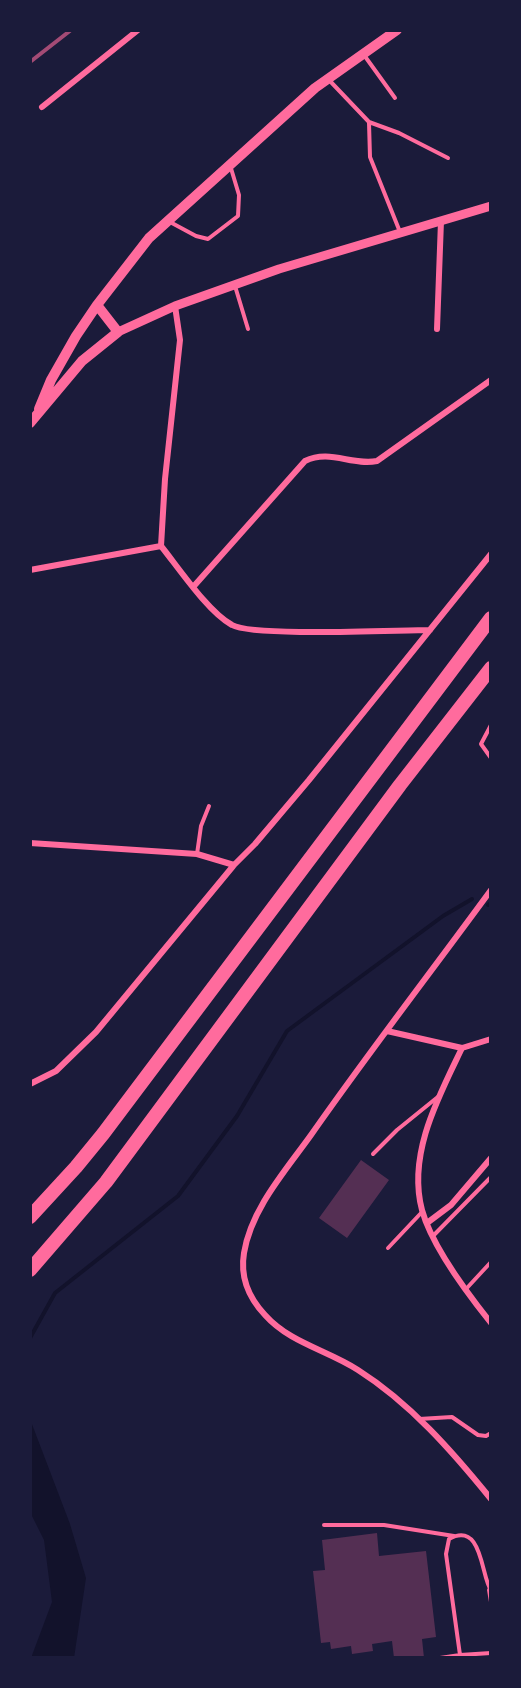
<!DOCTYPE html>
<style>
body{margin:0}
#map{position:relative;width:521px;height:1688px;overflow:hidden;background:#1b1b3a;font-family:"PT Sans Narrow",sans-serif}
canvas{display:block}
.frame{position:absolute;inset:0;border:32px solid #1b1b3a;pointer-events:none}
</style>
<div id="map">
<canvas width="521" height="1688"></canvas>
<div class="frame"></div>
</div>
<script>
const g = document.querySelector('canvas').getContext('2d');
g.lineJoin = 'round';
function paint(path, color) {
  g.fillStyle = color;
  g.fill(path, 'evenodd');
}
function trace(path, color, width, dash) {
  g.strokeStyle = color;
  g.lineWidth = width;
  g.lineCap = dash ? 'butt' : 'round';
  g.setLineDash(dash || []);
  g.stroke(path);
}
const water = new Path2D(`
 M 30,1419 L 70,1524 L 86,1578 L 74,1658 L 31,1658 L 52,1602 L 44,1540 L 30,1512 Z`);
const stream = new Path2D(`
 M 488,905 L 491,903
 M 30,1338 L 55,1293 L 178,1196 L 237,1116 L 287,1031 L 443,916 L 472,899`);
const building = new Path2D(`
 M 361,1160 L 389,1180 L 347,1238 L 319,1218 Z
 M 377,1533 L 379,1556 L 426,1551 L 436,1637 L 422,1639 L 424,1658 L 394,1658 L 392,1641 L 372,1644 L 373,1651 L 352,1654 L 351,1646 L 331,1649 L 330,1642 L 321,1643 L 313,1571 L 325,1570 L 322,1540 Z`);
const service = new Path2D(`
 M 364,55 L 395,98
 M 329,80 L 369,122 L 399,133 L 448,158
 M 369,123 L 370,157 L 400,232
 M 170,222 L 196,236 L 208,239 L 238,216 L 239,195 L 230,165
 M 235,286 L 248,329
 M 491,725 L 481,744 L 491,758
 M 197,854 L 201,826 L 209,806
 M 373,1154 L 397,1130 L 439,1096
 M 433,1236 L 491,1177
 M 388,1248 L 422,1212
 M 466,1289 L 491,1262
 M 419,1419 L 452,1417 L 478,1435 L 486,1436 L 491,1433
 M 324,1525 L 384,1525 L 454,1536
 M 489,1590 L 491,1602
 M 460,1655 L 491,1653
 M 440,1658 L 460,1655 L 446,1554 L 449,1539 C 483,1520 481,1578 491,1590`);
const minor = new Path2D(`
 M 42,107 L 138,30
 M 175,306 L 180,340 L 165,479 L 161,546 C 178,567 208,612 232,625 C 253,637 396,630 430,630
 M 437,329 L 441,221
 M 30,570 L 161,546
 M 194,586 L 305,461 C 330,449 352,466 377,461 L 491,380
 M 30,843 L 197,854 L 234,865
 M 491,890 C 431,972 369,1052 311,1135 C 286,1170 251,1209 244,1253 C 240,1277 249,1298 265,1315 C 290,1343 327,1350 358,1370 C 410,1403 452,1451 491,1499
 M 387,1031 L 462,1048 C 439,1096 407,1154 422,1210 C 432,1247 467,1293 491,1323
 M 462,1048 L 491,1039
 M 30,1084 L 56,1071 L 96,1032 L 234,865 L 255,844 L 309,780 L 491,554
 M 427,1223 L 451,1205 L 491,1158`);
const tertiary = new Path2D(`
 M 118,332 L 175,306 L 279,269 L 491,206`);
const primary = new Path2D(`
 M 39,409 L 51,380 L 76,336 L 97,305 L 149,238 L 315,88 L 397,30
 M 30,423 L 82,361 L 118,332 L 97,305`);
const motorway = new Path2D(`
 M 30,1217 L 76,1167 L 103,1134 L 491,618
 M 30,1270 L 106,1182 L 400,785 L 491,668`);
const rail = new Path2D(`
 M 30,62 L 71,30`);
paint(water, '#12122b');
trace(stream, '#12122b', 4);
paint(building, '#542f53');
trace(service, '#ff6b9d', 4);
trace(minor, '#ff6b9d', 6);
trace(tertiary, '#ff6b9d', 9);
trace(primary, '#ff6b9d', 10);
trace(motorway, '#ff6b9d', 14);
trace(rail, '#a44b75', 4);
</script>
